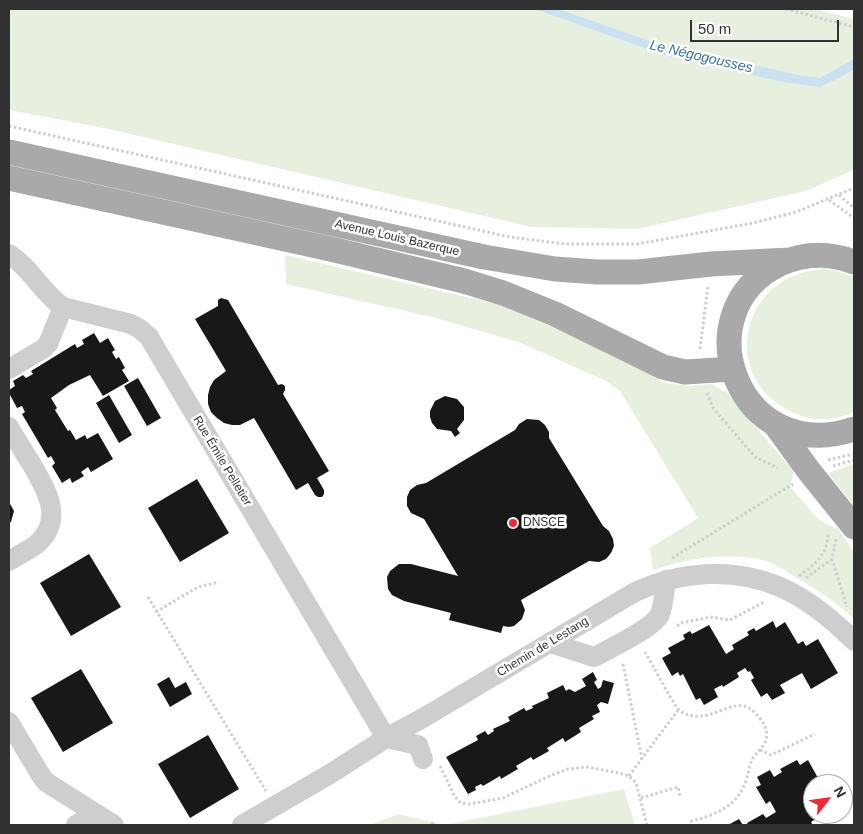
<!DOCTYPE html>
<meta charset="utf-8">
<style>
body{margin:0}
#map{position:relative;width:863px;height:834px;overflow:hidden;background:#fff;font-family:Arial,sans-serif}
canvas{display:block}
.frame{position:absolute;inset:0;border:10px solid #313131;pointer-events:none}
.north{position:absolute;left:803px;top:774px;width:50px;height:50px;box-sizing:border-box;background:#fff;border:1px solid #adadad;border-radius:50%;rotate:60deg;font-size:14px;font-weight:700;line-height:20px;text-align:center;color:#313131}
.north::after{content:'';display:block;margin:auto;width:18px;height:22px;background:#f52637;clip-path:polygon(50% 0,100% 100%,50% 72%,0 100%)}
.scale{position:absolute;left:690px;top:20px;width:149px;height:22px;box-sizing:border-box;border:2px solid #313131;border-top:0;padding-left:6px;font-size:15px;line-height:18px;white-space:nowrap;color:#313131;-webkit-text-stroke:4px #fff;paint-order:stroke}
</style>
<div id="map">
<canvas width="863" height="834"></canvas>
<div class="frame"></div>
<div class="north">N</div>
<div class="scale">50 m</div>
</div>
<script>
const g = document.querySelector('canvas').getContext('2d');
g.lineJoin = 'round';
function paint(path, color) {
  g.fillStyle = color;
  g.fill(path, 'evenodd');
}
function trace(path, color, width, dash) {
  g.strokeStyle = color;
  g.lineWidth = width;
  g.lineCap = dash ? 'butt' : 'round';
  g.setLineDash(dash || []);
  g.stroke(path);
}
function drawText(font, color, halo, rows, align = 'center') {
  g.font = font + ' Arial,sans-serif';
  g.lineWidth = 5;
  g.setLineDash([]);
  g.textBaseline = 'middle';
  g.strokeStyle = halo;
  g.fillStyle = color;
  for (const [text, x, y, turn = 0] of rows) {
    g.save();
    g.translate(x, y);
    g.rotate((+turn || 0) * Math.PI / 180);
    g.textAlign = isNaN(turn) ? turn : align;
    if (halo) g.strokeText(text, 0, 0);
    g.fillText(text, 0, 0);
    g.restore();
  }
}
const green = new Path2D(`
 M 9,9 L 815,9 L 854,19 L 854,170 L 806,191 L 637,229 L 532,227 L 109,129 L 9,110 Z
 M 285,255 L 501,305 L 579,338 L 643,369 L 664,383 L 690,386 L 711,384 L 728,393 L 736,405 L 794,471 L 790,487 L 819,520 L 839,530 L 854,552 L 854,619 C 838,604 821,592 802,581 C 788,573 774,562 758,559 C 722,552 687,559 653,570 L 650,548 L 698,518 L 620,391 L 606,381 L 519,342 L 432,317 L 286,284 Z
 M 824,269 L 836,271 L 854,277 L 854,412 C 837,420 816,422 799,415 C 717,384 737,274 824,269 Z
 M 854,464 L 854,506 L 828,473 Z
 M 624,789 L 635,825 L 370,825 L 398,814 L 445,825 Z`);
const water = new Path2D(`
 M 535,9 L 558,9 L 655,43 L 803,76 L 820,78 L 854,59 L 854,69 L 843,76 L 820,87 L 783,82 L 664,55 Z`);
const building = new Path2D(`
 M 221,298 L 228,300 L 278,385 L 282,384 L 285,386 L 285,390 L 283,394 L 329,471 L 317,478 L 324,490 L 324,494 L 322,497 L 318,497 L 315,495 L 308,483 L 296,490 L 254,418 L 240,425 L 232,425 L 224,423 L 217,418 L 211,412 L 208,404 L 208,395 L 210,387 L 214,380 L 226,371 L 195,319 L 218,306 L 218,300 Z
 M 94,333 L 100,343 L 108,338 L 115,350 L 112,352 L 116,359 L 119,357 L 125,368 L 122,370 L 129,381 L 103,396 L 90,375 L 69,385 L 51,398 L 57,408 L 55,410 L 68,431 L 70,430 L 76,440 L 85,435 L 87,439 L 98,433 L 113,459 L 91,472 L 88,467 L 81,472 L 84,476 L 72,483 L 70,478 L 62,483 L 52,466 L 55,463 L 51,456 L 48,458 L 22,414 L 25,412 L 22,406 L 17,408 L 9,393 L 9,390 L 15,386 L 13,381 L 23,375 L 26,378 L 33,374 L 31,371 L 75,344 L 77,348 L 84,344 L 82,340 Z
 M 138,378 L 161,418 L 147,426 L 124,386 Z
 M 109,395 L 132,435 L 119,443 L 96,403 Z
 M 445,396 L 457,399 L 464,407 L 464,420 L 457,429 L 460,433 L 455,437 L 451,431 L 437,429 L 432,423 L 430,417 L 430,411 L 435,401 Z
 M 527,419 L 539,420 L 545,425 L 549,432 L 549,438 L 603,526 L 609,531 L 613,539 L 614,546 L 611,553 L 606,559 L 599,562 L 589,561 L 521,600 L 525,610 L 522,619 L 514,626 L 509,627 L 503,626 L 501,633 L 449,620 L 451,613 L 404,601 L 392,595 L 388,589 L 387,577 L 390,571 L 399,564 L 411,564 L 458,576 L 424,519 L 411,513 L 407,506 L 407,497 L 410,490 L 417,485 L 426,483 L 515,430 L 519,424 Z
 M 197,479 L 229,533 L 180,562 L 148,508 Z
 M 9,502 L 14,511 L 11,522 L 9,523 Z
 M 89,554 L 121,607 L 71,636 L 40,583 Z
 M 773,621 L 776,628 L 785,622 L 798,644 L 803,641 L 806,646 L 818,639 L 838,673 L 811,689 L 802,673 L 780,685 L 785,693 L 772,700 L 767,693 L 761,697 L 751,680 L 754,678 L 750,671 L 748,672 L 745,668 L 737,673 L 739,677 L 723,687 L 722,685 L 714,689 L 718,697 L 704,705 L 700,698 L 696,700 L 683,674 L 680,676 L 678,672 L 672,676 L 662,658 L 671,653 L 668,648 L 685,639 L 683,635 L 690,631 L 692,634 L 709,625 L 726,654 L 734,649 L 732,645 L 749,635 L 747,632 L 754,628 L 756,631 Z
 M 81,669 L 113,723 L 63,752 L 31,698 Z
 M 593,672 L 597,680 L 594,682 L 598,689 L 601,687 L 603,680 L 614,683 L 608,704 L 601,702 L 597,705 L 600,712 L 592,716 L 594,719 L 579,728 L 581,732 L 565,742 L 563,738 L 547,748 L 549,751 L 533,760 L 531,757 L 516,766 L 518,769 L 501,779 L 500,776 L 483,786 L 481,784 L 475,787 L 476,790 L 468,794 L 446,757 L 478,740 L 476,736 L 485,731 L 488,735 L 494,731 L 493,729 L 510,721 L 508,717 L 524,708 L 526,711 L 533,708 L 532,706 L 549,698 L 547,693 L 563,685 L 566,691 L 569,689 L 575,692 L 586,686 L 582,679 Z
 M 169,677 L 175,688 L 186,682 L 192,694 L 170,707 L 157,684 Z
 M 208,735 L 239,789 L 190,818 L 158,764 Z
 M 797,760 L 800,765 L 808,760 L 818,778 L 810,782 L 813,787 L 813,814 L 824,814 L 811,822 L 813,825 L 748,825 L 747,823 L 763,814 L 766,818 L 776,812 L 770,801 L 766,804 L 756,787 L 761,785 L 757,777 L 770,770 L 774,777 L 782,772 L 780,769 Z
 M 739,819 L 743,825 L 728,825 Z`);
const path = new Path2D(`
 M 786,9 L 854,27
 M 9,126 L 510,237 L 565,244 L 637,244 L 753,223 L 796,212 L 854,188
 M 839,195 L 854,208
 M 829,200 L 854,218
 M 700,349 L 708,286
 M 707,393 L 713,408 L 755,457 L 778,468
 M 828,460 L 854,454
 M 833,466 L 854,460
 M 836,539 L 832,559 L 847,607
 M 672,558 L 793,484
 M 799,576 C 816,563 828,555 828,532
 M 806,578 L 832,559
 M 148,597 L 266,791
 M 156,612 L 198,587 L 219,582
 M 677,626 L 681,623 L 710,617 L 730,620 L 764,602
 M 645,652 C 651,662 674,706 680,711 C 707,728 731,697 749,708 C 758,714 770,728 766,740 C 764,747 757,752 753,758 C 749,765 749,773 746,780 C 738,807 713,816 688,822
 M 623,664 L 642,759
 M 760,750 L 771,755 L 815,734
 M 440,766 L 455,797 L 461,803 L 470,804 L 503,798 L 552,775 L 568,769 L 587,767 L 619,773 L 629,776 L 636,783 L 647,825
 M 629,776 L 678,710
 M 641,798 L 678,787 L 680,796
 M 432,822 L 433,825`);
const minor = new Path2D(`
 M 9,254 C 31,268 42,293 63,307 L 131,324 L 140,329 L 149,337 L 386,738 L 418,745 L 423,759
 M 9,369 L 43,349 L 48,344 L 63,307
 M 9,427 C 16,439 23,451 31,463 C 45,488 65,518 38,543 C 30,550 18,555 9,561
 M 550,643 L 594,657 C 609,649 654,628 660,614 C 664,604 664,590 666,580
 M 9,722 L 40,774 L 46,782 L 114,825
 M 76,825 L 95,814
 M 242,825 L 330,774 L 386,738 L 423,718 L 635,592 C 680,571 734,567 780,587 C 808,599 833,620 854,641`);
const major = new Path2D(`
 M 9,152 L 484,257 L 555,269 L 597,272 L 638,272 L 711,264 L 790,260
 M 9,178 L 335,250 L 464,281 L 503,293 L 555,314 L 663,367 L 685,372 L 733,369
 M 854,262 C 830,253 804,253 780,264 C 681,311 738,468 854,429
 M 774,423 L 809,471 L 854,527`);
const markers = [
 [513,523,5,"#f52637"]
];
const streetNames = [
 ["Avenue Louis Bazerque",397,238,13],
 ["Rue Émile Pelletier",222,461,59],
 ["Chemin de Lestang",543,647,-31]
];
const poiNames = [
 ["DNSCE",523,523]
];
const waterNames = [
 ["Le Négogousses",701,57,13]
];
paint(green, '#e7efde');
paint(water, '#c9e1f0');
paint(building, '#181818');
trace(path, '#cecece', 3, [2.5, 2.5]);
trace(minor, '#cecece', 20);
trace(major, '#a9a9a9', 25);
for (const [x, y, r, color] of markers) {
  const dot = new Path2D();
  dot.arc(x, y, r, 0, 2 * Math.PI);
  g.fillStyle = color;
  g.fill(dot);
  trace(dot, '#fff', 2);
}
drawText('12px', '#313131', '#fff', streetNames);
drawText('12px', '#313131', '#fff', poiNames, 'left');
drawText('italic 14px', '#36759c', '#fff', waterNames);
</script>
